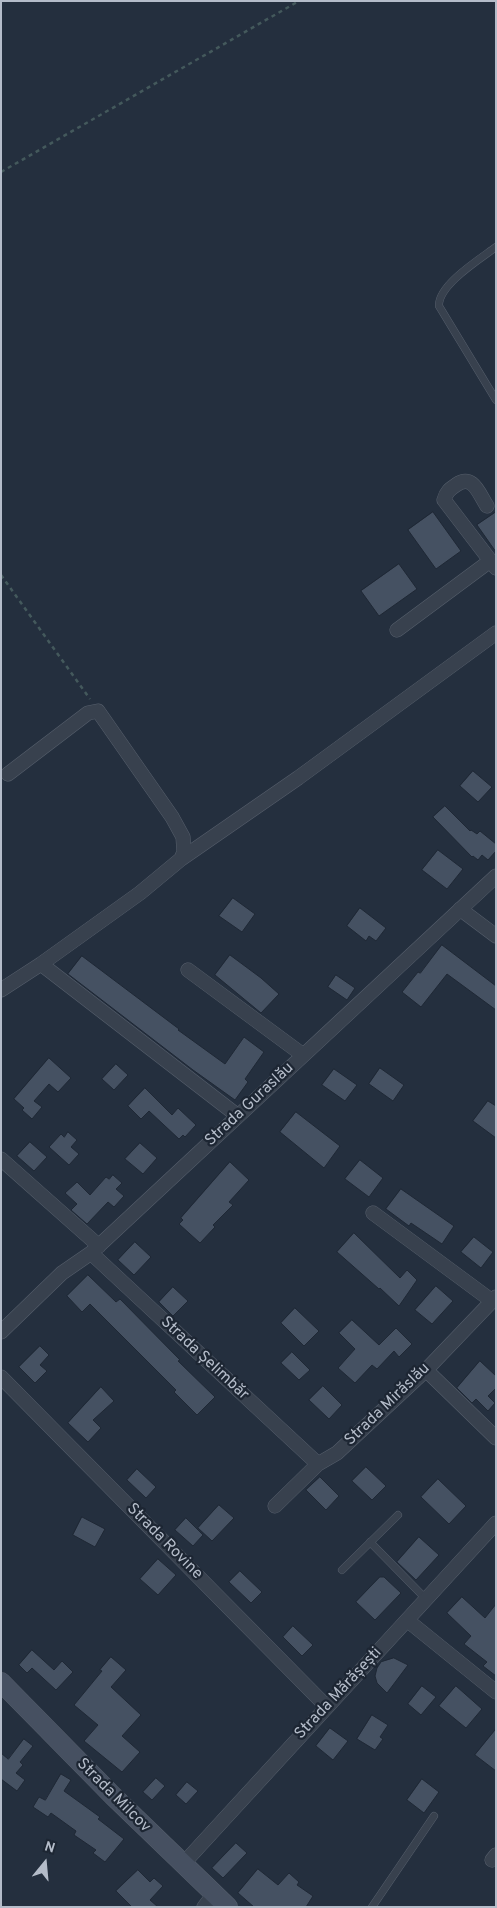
<!DOCTYPE html>
<meta charset="utf-8">
<style>
body{margin:0}
#map{position:relative;width:497px;height:1908px;overflow:hidden;background:#242f3e;font-family:Overpass,sans-serif}
canvas{display:block}
.frame{position:absolute;inset:0;border:2px solid #b4bcc9;pointer-events:none}
.north{position:absolute;left:20px;top:1838px;width:50px;height:50px;-webkit-text-stroke:4px #1d2633;paint-order:stroke;rotate:17deg;font-size:14px;font-weight:700;line-height:20px;text-align:center;color:#b4bcc9}
.north::after{content:'';display:block;margin:auto;width:18px;height:22px;background:#b4bcc9;clip-path:polygon(50% 0,100% 100%,50% 72%,0 100%)}
</style>
<div id="map">
<canvas width="497" height="1908"></canvas>
<div class="frame"></div>
<div class="north">N</div>
</div>
<script>
const g = document.querySelector('canvas').getContext('2d');
g.lineJoin = 'round';
function paint(path, color) {
  g.fillStyle = color;
  g.fill(path, 'evenodd');
}
function trace(path, color, width, dash) {
  g.strokeStyle = color;
  g.lineWidth = width;
  g.lineCap = dash ? 'butt' : 'round';
  g.setLineDash(dash || []);
  g.stroke(path);
}
function drawText(font, color, halo, rows, align = 'center') {
  g.font = font + ' Overpass,sans-serif';
  g.lineWidth = 4.5;
  g.setLineDash([]);
  g.textBaseline = 'middle';
  g.strokeStyle = halo;
  g.fillStyle = color;
  for (const [text, x, y, turn = 0] of rows) {
    g.save();
    g.translate(x, y);
    g.rotate((+turn || 0) * Math.PI / 180);
    g.textAlign = isNaN(turn) ? turn : align;
    if (halo) g.strokeText(text, 0, 0);
    g.fillText(text, 0, 0);
    g.restore();
  }
}
const building = new Path2D(`
 M 433,512 L 461,551 L 436,569 L 408,530 Z
 M 496,512 L 496,552 L 477,525 Z
 M 399,564 L 417,589 L 379,616 L 361,591 Z
 M 473,771 L 492,787 L 478,802 L 460,786 Z
 M 445,806 L 470,831 L 471,830 L 477,834 L 480,831 L 496,844 L 496,851 L 488,860 L 482,855 L 478,860 L 473,856 L 472,857 L 433,817 Z
 M 438,850 L 463,869 L 447,889 L 422,870 Z
 M 233,898 L 255,914 L 242,932 L 219,916 Z
 M 360,908 L 386,928 L 376,941 L 369,936 L 366,941 L 347,926 Z
 M 442,945 L 496,986 L 496,1010 L 447,974 L 421,1007 L 402,992 L 418,972 L 420,973 Z
 M 230,955 L 261,978 L 279,994 L 261,1013 L 215,975 Z
 M 82,956 L 179,1029 L 178,1030 L 225,1064 L 244,1037 L 264,1052 L 245,1079 L 248,1082 L 235,1100 L 193,1070 L 68,974 Z
 M 336,975 L 355,988 L 347,1000 L 328,987 Z
 M 49,1058 L 71,1078 L 58,1092 L 49,1084 L 34,1101 L 42,1107 L 32,1119 L 22,1110 L 24,1108 L 14,1099 Z
 M 116,1064 L 128,1075 L 114,1090 L 102,1079 Z
 M 380,1068 L 404,1085 L 393,1101 L 369,1084 Z
 M 334,1069 L 357,1085 L 345,1101 L 322,1085 Z
 M 145,1088 L 172,1115 L 178,1108 L 196,1125 L 185,1137 L 183,1135 L 179,1139 L 149,1111 L 141,1119 L 128,1106 Z
 M 488,1101 L 496,1106 L 496,1138 L 473,1121 Z
 M 296,1112 L 340,1146 L 324,1168 L 280,1132 Z
 M 68,1132 L 77,1140 L 71,1147 L 79,1154 L 69,1165 L 49,1147 L 61,1134 L 64,1137 Z
 M 30,1142 L 47,1157 L 34,1171 L 17,1156 Z
 M 140,1143 L 157,1158 L 143,1174 L 125,1159 Z
 M 360,1160 L 383,1178 L 369,1197 L 345,1179 Z
 M 230,1162 L 249,1180 L 229,1202 L 233,1205 L 213,1225 L 215,1227 L 200,1243 L 179,1224 L 183,1220 L 181,1218 Z
 M 113,1175 L 122,1183 L 116,1189 L 124,1196 L 114,1207 L 108,1202 L 87,1224 L 71,1210 L 77,1204 L 65,1193 L 77,1182 L 90,1195 L 106,1177 L 109,1179 Z
 M 401,1189 L 454,1226 L 442,1244 L 411,1223 L 409,1226 L 386,1209 Z
 M 354,1233 L 400,1278 L 407,1270 L 417,1280 L 399,1306 L 380,1288 L 379,1289 L 337,1252 Z
 M 474,1237 L 493,1252 L 481,1268 L 461,1252 Z
 M 135,1242 L 151,1257 L 134,1275 L 118,1260 Z
 M 88,1275 L 116,1302 L 120,1299 L 180,1360 L 178,1361 L 215,1397 L 197,1415 L 174,1392 L 176,1390 L 90,1304 L 82,1312 L 67,1296 Z
 M 436,1286 L 453,1301 L 432,1324 L 415,1310 Z
 M 173,1287 L 188,1301 L 173,1316 L 159,1302 Z
 M 295,1308 L 319,1331 L 304,1346 L 281,1323 Z
 M 352,1320 L 379,1345 L 396,1328 L 412,1344 L 399,1357 L 394,1351 L 377,1369 L 372,1365 L 355,1383 L 338,1368 L 355,1349 L 339,1333 Z
 M 40,1346 L 49,1355 L 40,1365 L 47,1371 L 35,1383 L 19,1367 Z
 M 292,1352 L 310,1370 L 299,1380 L 281,1363 Z
 M 480,1361 L 496,1376 L 496,1388 L 488,1396 L 495,1403 L 488,1411 L 476,1399 L 472,1403 L 457,1388 Z
 M 323,1386 L 342,1405 L 329,1419 L 309,1400 Z
 M 101,1387 L 114,1401 L 93,1420 L 101,1428 L 88,1442 L 68,1423 Z
 M 366,1467 L 386,1486 L 372,1500 L 352,1481 Z
 M 137,1469 L 156,1487 L 146,1498 L 127,1480 Z
 M 320,1477 L 339,1496 L 326,1510 L 306,1490 Z
 M 438,1479 L 466,1506 L 449,1524 L 421,1497 Z
 M 219,1505 L 234,1518 L 212,1541 L 198,1528 Z
 M 82,1517 L 105,1529 L 95,1547 L 73,1535 Z
 M 186,1518 L 203,1535 L 193,1546 L 175,1530 Z
 M 419,1537 L 439,1555 L 416,1580 L 397,1562 Z
 M 158,1559 L 176,1575 L 158,1595 L 140,1579 Z
 M 240,1571 L 262,1592 L 251,1603 L 229,1582 Z
 M 380,1577 L 384,1577 L 401,1593 L 375,1620 L 356,1602 Z
 M 462,1597 L 485,1618 L 496,1604 L 496,1676 L 483,1666 L 487,1662 L 464,1644 L 471,1636 L 447,1613 Z
 M 293,1626 L 313,1645 L 302,1656 L 283,1637 Z
 M 32,1650 L 54,1670 L 62,1661 L 73,1672 L 56,1690 L 32,1668 L 27,1673 L 19,1665 Z
 M 111,1657 L 126,1670 L 111,1687 L 141,1715 L 122,1736 L 140,1752 L 122,1772 L 84,1741 L 98,1725 L 74,1705 L 102,1671 L 100,1670 Z
 M 394,1658 L 408,1665 L 387,1693 L 377,1683 L 375,1676 L 377,1668 L 381,1662 Z
 M 422,1686 L 436,1697 L 421,1715 L 408,1704 Z
 M 456,1686 L 482,1709 L 466,1728 L 439,1706 Z
 M 372,1715 L 388,1725 L 380,1737 L 383,1739 L 375,1750 L 357,1739 Z
 M 330,1728 L 348,1741 L 333,1760 L 316,1746 Z
 M 496,1729 L 496,1771 L 475,1755 Z
 M 24,1739 L 33,1746 L 20,1762 L 23,1765 L 16,1773 L 25,1780 L 17,1791 L 1,1779 L 1,1753 L 8,1759 Z
 M 61,1774 L 71,1780 L 64,1791 L 100,1817 L 98,1819 L 124,1839 L 105,1862 L 93,1853 L 96,1850 L 74,1835 L 76,1831 L 51,1813 L 48,1817 L 33,1807 L 39,1797 L 45,1800 Z
 M 156,1778 L 165,1786 L 152,1800 L 143,1792 Z
 M 422,1779 L 439,1792 L 424,1813 L 407,1800 Z
 M 187,1782 L 198,1791 L 186,1804 L 176,1795 Z
 M 236,1843 L 247,1853 L 223,1878 L 212,1868 Z
 M 258,1869 L 278,1885 L 289,1873 L 299,1882 L 297,1885 L 313,1896 L 306,1907 L 254,1907 L 238,1893 Z
 M 138,1870 L 150,1882 L 154,1878 L 163,1886 L 150,1900 L 158,1907 L 132,1907 L 116,1891 Z`);
const path = new Path2D(`
 M 1,172 L 299,1
 M 1,575 L 90,699`);
const lane = new Path2D(`
 M 496,247 C 480,259 438,285 439,306 L 496,400
 M 370,1542 L 426,1599
 M 342,1570 L 398,1515
 M 372,1907 L 434,1816`);
const street = new Path2D(`
 M 487,506 C 479,494 473,473 456,485 C 450,489 446,492 444,500 L 496,568
 M 397,630 L 490,561
 M 181,859 L 298,778 L 496,633
 M 460,909 L 496,936
 M 41,964 L 238,1116
 M 188,970 L 303,1055
 M 1,990 L 41,964 L 140,893 L 181,859 L 184,852 L 183,837 L 172,817 L 98,711 L 88,713 L 8,774
 M 1,1159 L 99,1246
 M 373,1213 L 492,1301
 M 91,1253 L 318,1464
 M 1,1332 L 62,1273 L 91,1253 L 496,876
 M 426,1370 L 496,1438
 M 1,1377 L 327,1707
 M 275,1506 L 318,1464 L 337,1453 L 426,1370 L 496,1297
 M 407,1620 L 496,1692
 M 492,1860 L 496,1855
 M 183,1864 L 496,1523
 M 204,1907 L 214,1894`);
const secondary = new Path2D(`
 M 1,1682 L 113,1796 L 228,1907`);
const streetNames = [
 ["Strada Guraslău",250,1105,-43],
 ["Strada Șelimbăr",204,1359,43],
 ["Strada Mirăslău",388,1405,-44],
 ["Strada Rovine",164,1542,45],
 ["Strada Mărășești",339,1694,-47],
 ["Strada Milcov",113,1796,45]
];
paint(building, '#455162');
trace(building, '#1f2835', 1);
trace(lane, '#565f6c', 8);
trace(street, '#565f6c', 15);
trace(secondary, '#565f6c', 20);
trace(path, '#44595c', 2.5, [4, 4]);
trace(lane, '#38414e', 7);
trace(street, '#38414e', 14);
trace(secondary, '#465061', 19);
drawText('16px', '#b4bcc9', '#1d2633', streetNames);
</script>
